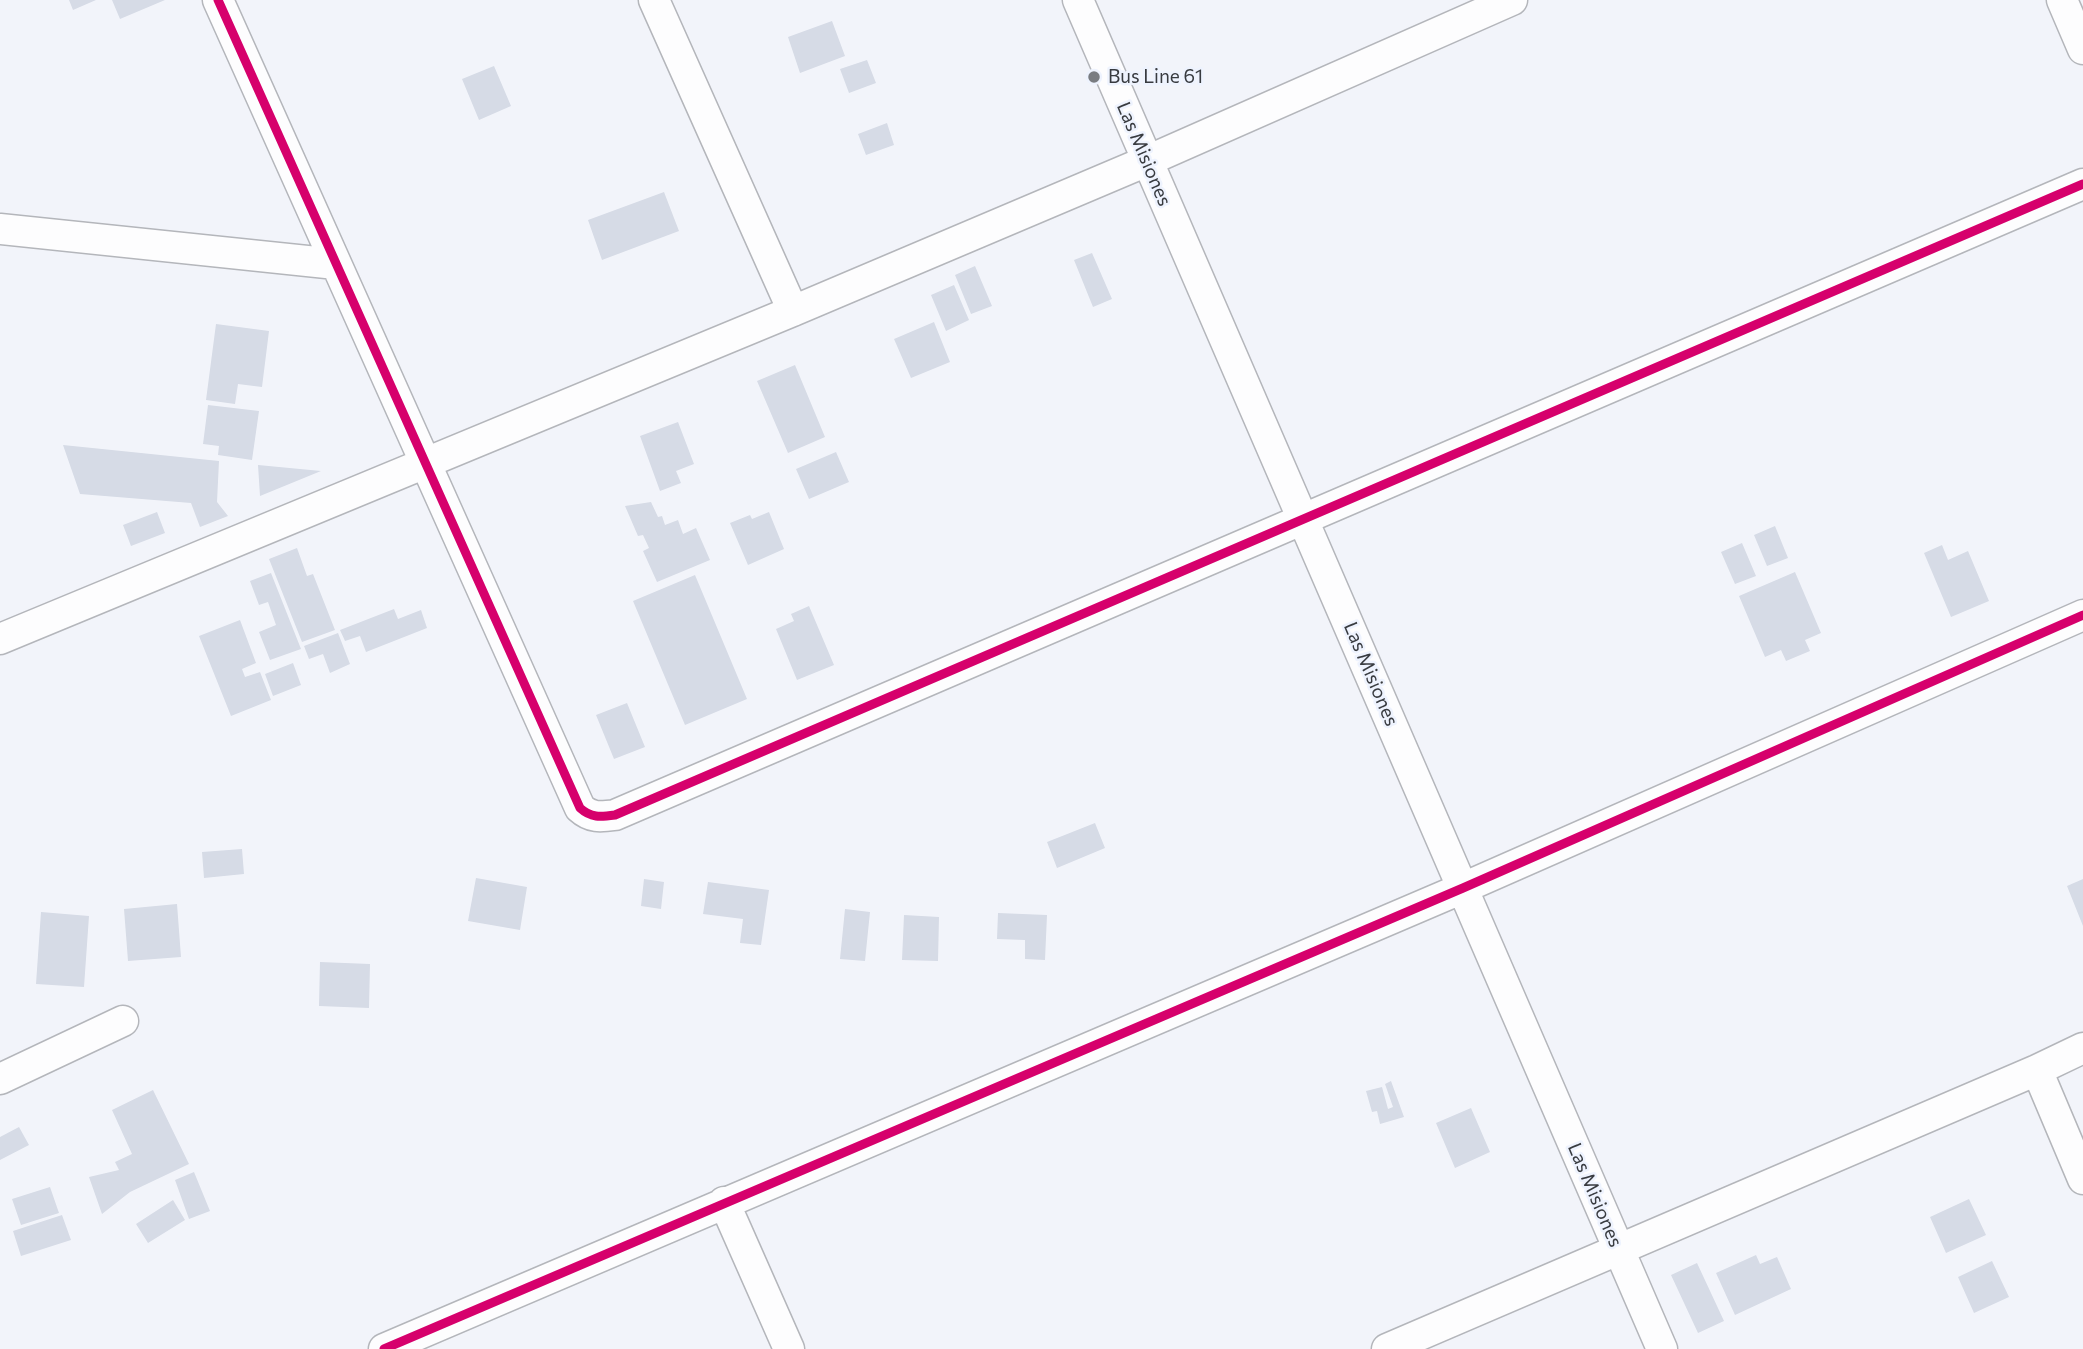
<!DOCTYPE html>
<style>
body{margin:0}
canvas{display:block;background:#f2f4fa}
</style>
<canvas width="2083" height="1349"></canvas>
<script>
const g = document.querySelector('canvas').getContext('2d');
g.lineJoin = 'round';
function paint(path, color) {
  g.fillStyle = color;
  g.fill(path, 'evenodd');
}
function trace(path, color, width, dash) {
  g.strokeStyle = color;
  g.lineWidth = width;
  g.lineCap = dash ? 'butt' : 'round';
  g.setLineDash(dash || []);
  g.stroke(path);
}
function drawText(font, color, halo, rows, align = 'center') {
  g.font = font + ' Commissioner,sans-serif';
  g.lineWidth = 5;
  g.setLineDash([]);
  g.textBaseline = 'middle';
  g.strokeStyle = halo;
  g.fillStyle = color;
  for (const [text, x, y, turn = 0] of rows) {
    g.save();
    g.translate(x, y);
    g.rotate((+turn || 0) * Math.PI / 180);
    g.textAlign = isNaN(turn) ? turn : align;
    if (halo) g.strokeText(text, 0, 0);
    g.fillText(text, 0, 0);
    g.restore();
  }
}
const building = new Path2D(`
 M 69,0 L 96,0 L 73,10 Z
 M 112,0 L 165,0 L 120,19 Z
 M 832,21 L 845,56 L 800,73 L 788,37 Z
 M 867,60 L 876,83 L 849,93 L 840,69 Z
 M 494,66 L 511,106 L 479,120 L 462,79 Z
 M 887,123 L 894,145 L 866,155 L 858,134 Z
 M 664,192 L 679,231 L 602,260 L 588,220 Z
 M 1092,253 L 1112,299 L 1093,307 L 1074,260 Z
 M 975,266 L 992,306 L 971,314 L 955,275 Z
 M 954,285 L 969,320 L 946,331 L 931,295 Z
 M 934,322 L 950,362 L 911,378 L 894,339 Z
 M 216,324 L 269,331 L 262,387 L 238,384 L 235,404 L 206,400 Z
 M 795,365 L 825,437 L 788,453 L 757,381 Z
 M 208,405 L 259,411 L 252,460 L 218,455 L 219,446 L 203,444 Z
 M 678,422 L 694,464 L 676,471 L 681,483 L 660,491 L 640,436 Z
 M 63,445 L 219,461 L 217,502 L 228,516 L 200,527 L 191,503 L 80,494 Z
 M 836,452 L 849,482 L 809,499 L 796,469 Z
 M 258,465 L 321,471 L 260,496 Z
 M 651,502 L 658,517 L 662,516 L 665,525 L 678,520 L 683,534 L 696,528 L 710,560 L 657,582 L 643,551 L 649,548 L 643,535 L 638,536 L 625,506 Z
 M 157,512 L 165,533 L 131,546 L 123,525 Z
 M 769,512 L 784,549 L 748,565 L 730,523 L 750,515 L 752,519 Z
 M 1775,526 L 1788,558 L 1767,566 L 1754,535 Z
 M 1742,543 L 1756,576 L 1735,584 L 1721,552 Z
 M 1942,545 L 1948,560 L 1968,551 L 1989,601 L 1951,617 L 1924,553 Z
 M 297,548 L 307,576 L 313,574 L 335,630 L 302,642 L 269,559 Z
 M 1795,572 L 1821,633 L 1805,640 L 1810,651 L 1786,661 L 1781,650 L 1765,657 L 1739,596 Z
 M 271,573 L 301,649 L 270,660 L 259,632 L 276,625 L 268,602 L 259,605 L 250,581 Z
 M 695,575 L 747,699 L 685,725 L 633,601 Z
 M 809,606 L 834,665 L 797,680 L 776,629 L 794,621 L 791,614 Z
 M 394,609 L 398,619 L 421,610 L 427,628 L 366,652 L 360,636 L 345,641 L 340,630 Z
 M 240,620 L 256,663 L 242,669 L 245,677 L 260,672 L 271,700 L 231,716 L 199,636 Z
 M 338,633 L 350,664 L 330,673 L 323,654 L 309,659 L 304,646 Z
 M 293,663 L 301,685 L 273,696 L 265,674 Z
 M 627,703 L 645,747 L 614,759 L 596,715 Z
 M 1095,823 L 1105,848 L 1057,868 L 1047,842 Z
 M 242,849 L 244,874 L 204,878 L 202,852 Z
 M 476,878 L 527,887 L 520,930 L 468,921 Z
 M 644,879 L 664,882 L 661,909 L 641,906 Z
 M 2083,879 L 2083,926 L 2067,886 Z
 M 708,882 L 769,890 L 761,945 L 740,943 L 743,919 L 703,914 Z
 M 177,904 L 181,957 L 128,961 L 124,909 Z
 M 845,909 L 870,912 L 865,961 L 840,959 Z
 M 41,912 L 89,916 L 84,987 L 36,984 Z
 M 998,913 L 1047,915 L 1045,960 L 1025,959 L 1025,940 L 997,939 Z
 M 904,915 L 939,917 L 938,961 L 902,960 Z
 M 320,962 L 370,964 L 369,1008 L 319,1006 Z
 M 1391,1081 L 1404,1117 L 1380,1124 L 1377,1111 L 1372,1112 L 1366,1091 L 1382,1087 L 1388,1109 L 1393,1107 L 1385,1084 Z
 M 153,1090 L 189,1164 L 130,1192 L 102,1214 L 89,1177 L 119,1170 L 115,1162 L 132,1154 L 112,1110 Z
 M 1471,1108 L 1490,1152 L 1455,1168 L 1436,1123 Z
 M 19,1127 L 29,1145 L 0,1160 L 0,1137 Z
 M 194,1172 L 210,1211 L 189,1219 L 175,1180 Z
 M 50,1187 L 59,1213 L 21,1225 L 12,1199 Z
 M 1969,1199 L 1986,1235 L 1946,1253 L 1930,1217 Z
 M 173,1200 L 185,1220 L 148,1243 L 136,1224 Z
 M 62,1215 L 71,1240 L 21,1256 L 13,1231 Z
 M 1756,1255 L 1760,1264 L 1777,1257 L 1791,1289 L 1735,1315 L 1716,1273 Z
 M 1992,1261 L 2009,1297 L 1974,1313 L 1958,1277 Z
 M 1697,1263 L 1724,1321 L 1698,1333 L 1671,1275 Z`);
const street = new Path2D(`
 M 218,0 L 580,808 C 591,818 600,817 615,815 L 2083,184
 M 654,0 L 793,311
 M 1078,0 L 1662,1349
 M 2062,0 L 2083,49
 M 0,229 L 336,264
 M 0,639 L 793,311 L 1147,161 L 1512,0
 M 2037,1070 L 2083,1179
 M 0,1079 L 123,1021
 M 724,1202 L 789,1349
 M 384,1349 L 1463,888 L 2083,615
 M 1387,1349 L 2037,1070 L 2083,1048`);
const cycleway = new Path2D(`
 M 218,0 L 580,808 C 591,818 600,817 615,815 L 2083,184
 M 384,1349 L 1463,888 L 2083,615`);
const markers = [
 [1094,77,7,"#797c81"]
];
const poiNames = [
 ["Bus Line 61",1108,77]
];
const streetNames = [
 ["Las Misiones",1144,154,67],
 ["Las Misiones",1371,674,67],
 ["Las Misiones",1595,1195,67]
];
paint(building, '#d6dbe6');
trace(street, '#b4b6bb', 33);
trace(street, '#fdfdfe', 30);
trace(cycleway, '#d6006c', 9);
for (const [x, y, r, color] of markers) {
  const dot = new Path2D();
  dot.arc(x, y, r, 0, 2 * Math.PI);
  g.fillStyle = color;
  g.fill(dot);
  trace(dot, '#eef3fe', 2.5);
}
drawText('19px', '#383b40', '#eef3fe', poiNames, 'left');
drawText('19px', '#383b40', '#eef3fe', streetNames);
</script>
